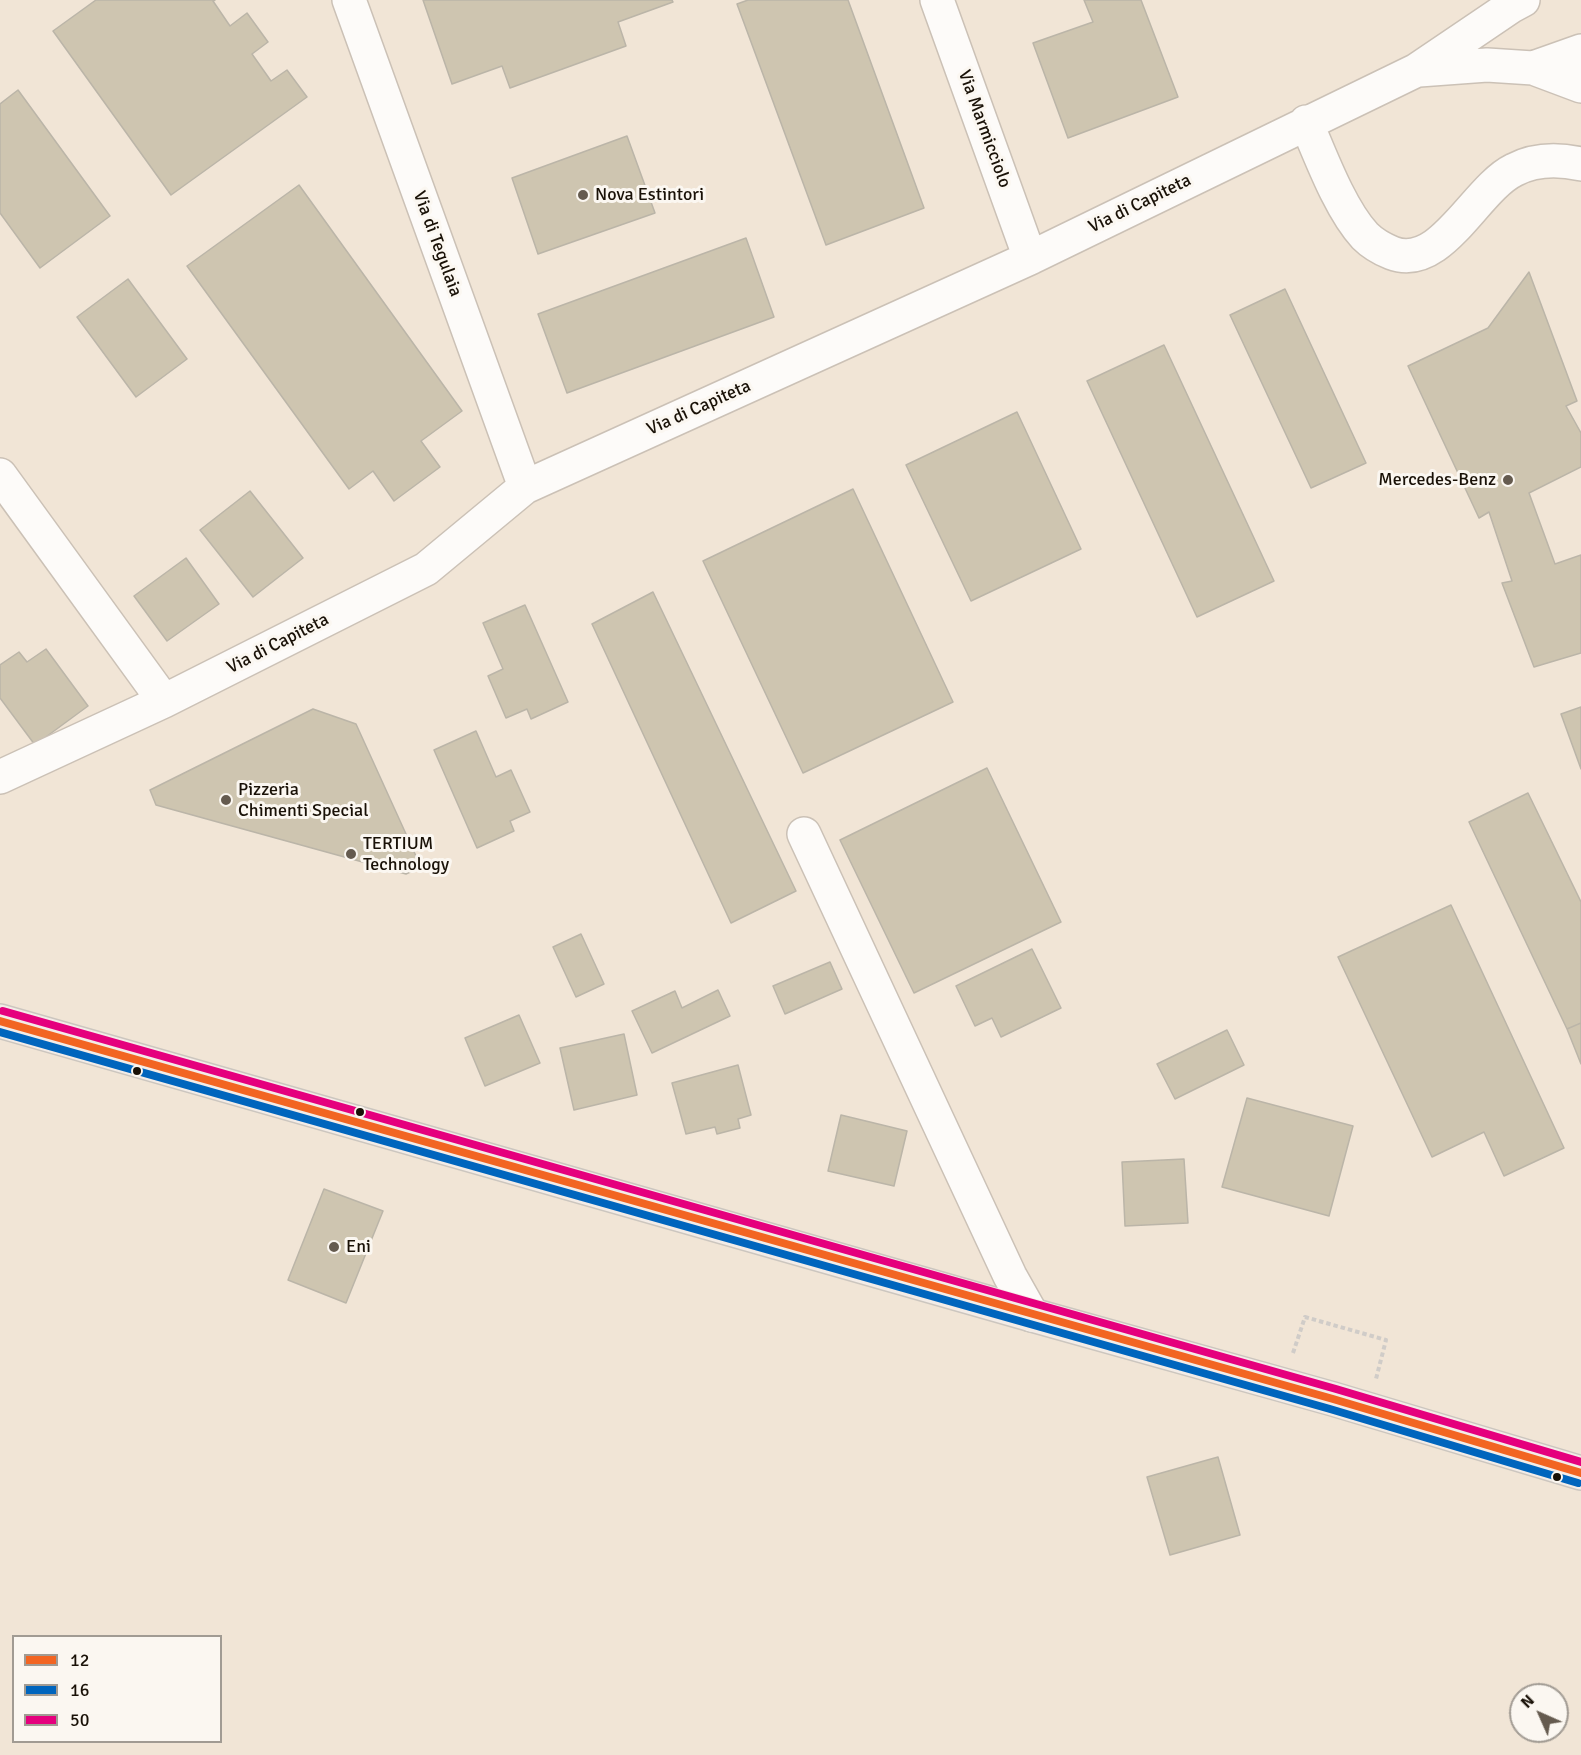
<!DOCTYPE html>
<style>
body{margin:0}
#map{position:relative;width:1581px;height:1755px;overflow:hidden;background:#f1e5d6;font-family:Signika,sans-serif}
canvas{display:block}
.legend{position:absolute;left:12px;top:1635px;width:210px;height:108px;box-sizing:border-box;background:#fbf7f1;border:2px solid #a19b93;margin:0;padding:8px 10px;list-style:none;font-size:18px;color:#191107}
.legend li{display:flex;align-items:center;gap:12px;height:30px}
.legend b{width:30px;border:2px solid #a19b93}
.north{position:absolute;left:1509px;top:1683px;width:60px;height:60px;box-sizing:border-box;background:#fbf7f1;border:2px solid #a19b93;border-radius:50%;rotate:315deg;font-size:16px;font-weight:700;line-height:24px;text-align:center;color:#191107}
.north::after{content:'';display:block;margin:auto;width:21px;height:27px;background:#655b4f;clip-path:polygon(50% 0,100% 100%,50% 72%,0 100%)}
</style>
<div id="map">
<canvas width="1581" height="1755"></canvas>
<ul class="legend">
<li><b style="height:8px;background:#f26522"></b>12</li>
<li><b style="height:8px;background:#0065bd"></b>16</li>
<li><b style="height:8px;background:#e5007d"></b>50</li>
</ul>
<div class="north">N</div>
</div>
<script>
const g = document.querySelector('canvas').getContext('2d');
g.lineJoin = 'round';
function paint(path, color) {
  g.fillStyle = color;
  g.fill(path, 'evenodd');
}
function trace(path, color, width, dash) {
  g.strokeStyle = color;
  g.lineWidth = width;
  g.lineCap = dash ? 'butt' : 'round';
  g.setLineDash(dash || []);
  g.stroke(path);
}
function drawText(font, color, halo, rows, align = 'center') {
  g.font = font + ' Signika,sans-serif';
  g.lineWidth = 6;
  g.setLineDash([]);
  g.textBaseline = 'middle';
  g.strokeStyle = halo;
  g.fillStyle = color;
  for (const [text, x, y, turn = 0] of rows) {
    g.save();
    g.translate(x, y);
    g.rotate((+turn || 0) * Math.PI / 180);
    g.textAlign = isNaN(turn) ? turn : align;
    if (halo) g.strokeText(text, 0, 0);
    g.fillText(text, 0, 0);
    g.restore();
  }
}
const building = new Path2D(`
 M 96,0 L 215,0 L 213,1 L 230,26 L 247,13 L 268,42 L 252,54 L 271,81 L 287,70 L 307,97 L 171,195 L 53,31 Z
 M 423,0 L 672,0 L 673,2 L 618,22 L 626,46 L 510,88 L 502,66 L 452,84 Z
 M 748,0 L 848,0 L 924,208 L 826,245 L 737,4 Z
 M 1084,0 L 1141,0 L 1178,97 L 1068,138 L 1033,43 L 1093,22 Z
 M 18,90 L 110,216 L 40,268 L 0,213 L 0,104 Z
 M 627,136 L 655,213 L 538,254 L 512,178 Z
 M 299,185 L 462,411 L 421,441 L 440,467 L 394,501 L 373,471 L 349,489 L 187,266 Z
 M 746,238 L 774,317 L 567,393 L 538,314 Z
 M 1529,272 L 1577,401 L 1566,406 L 1581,433 L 1581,467 L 1529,493 L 1555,564 L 1581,555 L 1581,653 L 1534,667 L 1502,583 L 1512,581 L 1489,512 L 1479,518 L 1408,366 L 1488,328 Z
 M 128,279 L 187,359 L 136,397 L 77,317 Z
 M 1285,289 L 1366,463 L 1311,488 L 1230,315 Z
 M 1164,345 L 1274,581 L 1197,617 L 1087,381 Z
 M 1017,412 L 1081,549 L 971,601 L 906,465 Z
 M 853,489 L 953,702 L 803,773 L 703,561 Z
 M 250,491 L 303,558 L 253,597 L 200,530 Z
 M 186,558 L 219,604 L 167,641 L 134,596 Z
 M 653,592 L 796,891 L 731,923 L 592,624 Z
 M 525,605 L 568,702 L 531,719 L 527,709 L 506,718 L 488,676 L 503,669 L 483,623 Z
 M 46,649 L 88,706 L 35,745 L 0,698 L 0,665 L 19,652 L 27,662 Z
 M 1581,707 L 1581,769 L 1561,714 Z
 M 313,709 L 356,724 L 421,867 L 406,874 L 156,805 L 150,790 Z
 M 476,731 L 496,777 L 511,770 L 530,812 L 510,821 L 514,831 L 477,848 L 434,750 Z
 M 987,768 L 1061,922 L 914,993 L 840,840 Z
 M 1528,793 L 1581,902 L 1581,1023 L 1567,1029 L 1469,822 Z
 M 1451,905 L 1564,1148 L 1504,1176 L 1484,1132 L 1432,1157 L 1338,957 Z
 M 581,934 L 604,984 L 576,997 L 553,947 Z
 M 1032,949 L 1061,1008 L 1001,1037 L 992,1018 L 975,1026 L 956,986 Z
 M 830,962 L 842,989 L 785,1014 L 773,986 Z
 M 718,990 L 730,1016 L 652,1053 L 632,1011 L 675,991 L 682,1008 Z
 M 519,1015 L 540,1063 L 485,1086 L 465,1038 Z
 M 1581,1023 L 1581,1064 L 1567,1029 Z
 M 1227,1030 L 1244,1065 L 1175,1099 L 1157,1064 Z
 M 624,1034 L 637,1095 L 574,1110 L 560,1048 Z
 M 738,1065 L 751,1115 L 738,1119 L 740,1128 L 717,1134 L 715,1127 L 686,1134 L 672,1083 Z
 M 1247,1098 L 1353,1126 L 1329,1216 L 1222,1187 Z
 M 841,1115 L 907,1131 L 894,1186 L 828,1171 Z
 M 1184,1159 L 1188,1223 L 1125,1226 L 1122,1162 Z
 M 324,1189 L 383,1211 L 346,1303 L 288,1280 Z
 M 1218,1457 L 1240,1535 L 1170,1555 L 1147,1477 Z`);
const path = new Path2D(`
 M 1293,1353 L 1305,1317 L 1386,1340 L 1376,1379`);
const minor = new Path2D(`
 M 349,0 L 525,487
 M 937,0 L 1030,258
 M 1533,68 L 1581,51
 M 1419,70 L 1487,65 L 1533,68 L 1581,86
 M 1306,122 C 1321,157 1340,209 1365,236 C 1373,244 1382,249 1392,253 C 1441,272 1475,189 1514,170 C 1535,159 1558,159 1581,164
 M 0,475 L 164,701
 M 0,777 L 164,701 L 426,569 L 525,487 L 1030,258 L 1417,70 L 1510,7 L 1523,0
 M 804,834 L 1010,1276 L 1032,1315`);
const major = new Path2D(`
 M 0,1021 L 1032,1315 L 1333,1399 L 1581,1473`);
const bus1 = new Path2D(`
 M 0,1021 L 1333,1399 L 1581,1473`);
const bus2 = new Path2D(`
 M 0,1032 L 1330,1409 L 1578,1483`);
const bus3 = new Path2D(`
 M 3,1011 L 1336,1389 L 1581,1462`);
const markers = [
 [583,195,6,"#655b4f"],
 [1508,480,6,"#655b4f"],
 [226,800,6,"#655b4f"],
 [351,854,6,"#655b4f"],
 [137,1071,5,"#191107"],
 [360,1112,5,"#191107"],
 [334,1247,6,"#655b4f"],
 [1557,1477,5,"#191107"]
];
const streetNames = [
 ["Via Marmicciolo",984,129,70],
 ["Via di Capiteta",1140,204,-26],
 ["Via di Tegulaia",437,244,70],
 ["Via di Capiteta",699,408,-24],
 ["Via di Capiteta",278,644,-27]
];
const poiNames = [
 ["Nova Estintori",595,195],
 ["Mercedes-Benz",1496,480,"right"],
 ["Pizzeria",238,790],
 ["Chimenti Special",238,811],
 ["TERTIUM",363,844],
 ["Technology",363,865],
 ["Eni",346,1247]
];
paint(building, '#cec5b0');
trace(building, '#bbb5a8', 1.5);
trace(minor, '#cbc1b6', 36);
trace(major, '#ccc6bf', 36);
trace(path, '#d0ccc8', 4, [4.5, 3]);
trace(minor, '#fdfbf9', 33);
trace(major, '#f3ece7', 33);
trace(bus1, '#f26522', 8);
trace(bus2, '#0065bd', 8);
trace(bus3, '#e5007d', 8);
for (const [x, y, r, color] of markers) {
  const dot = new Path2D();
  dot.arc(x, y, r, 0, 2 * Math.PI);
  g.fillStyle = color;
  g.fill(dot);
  trace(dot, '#fbf7f1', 2);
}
drawText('18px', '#191107', '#fbf7f1', streetNames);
drawText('18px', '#191107', '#fbf7f1', poiNames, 'left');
</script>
